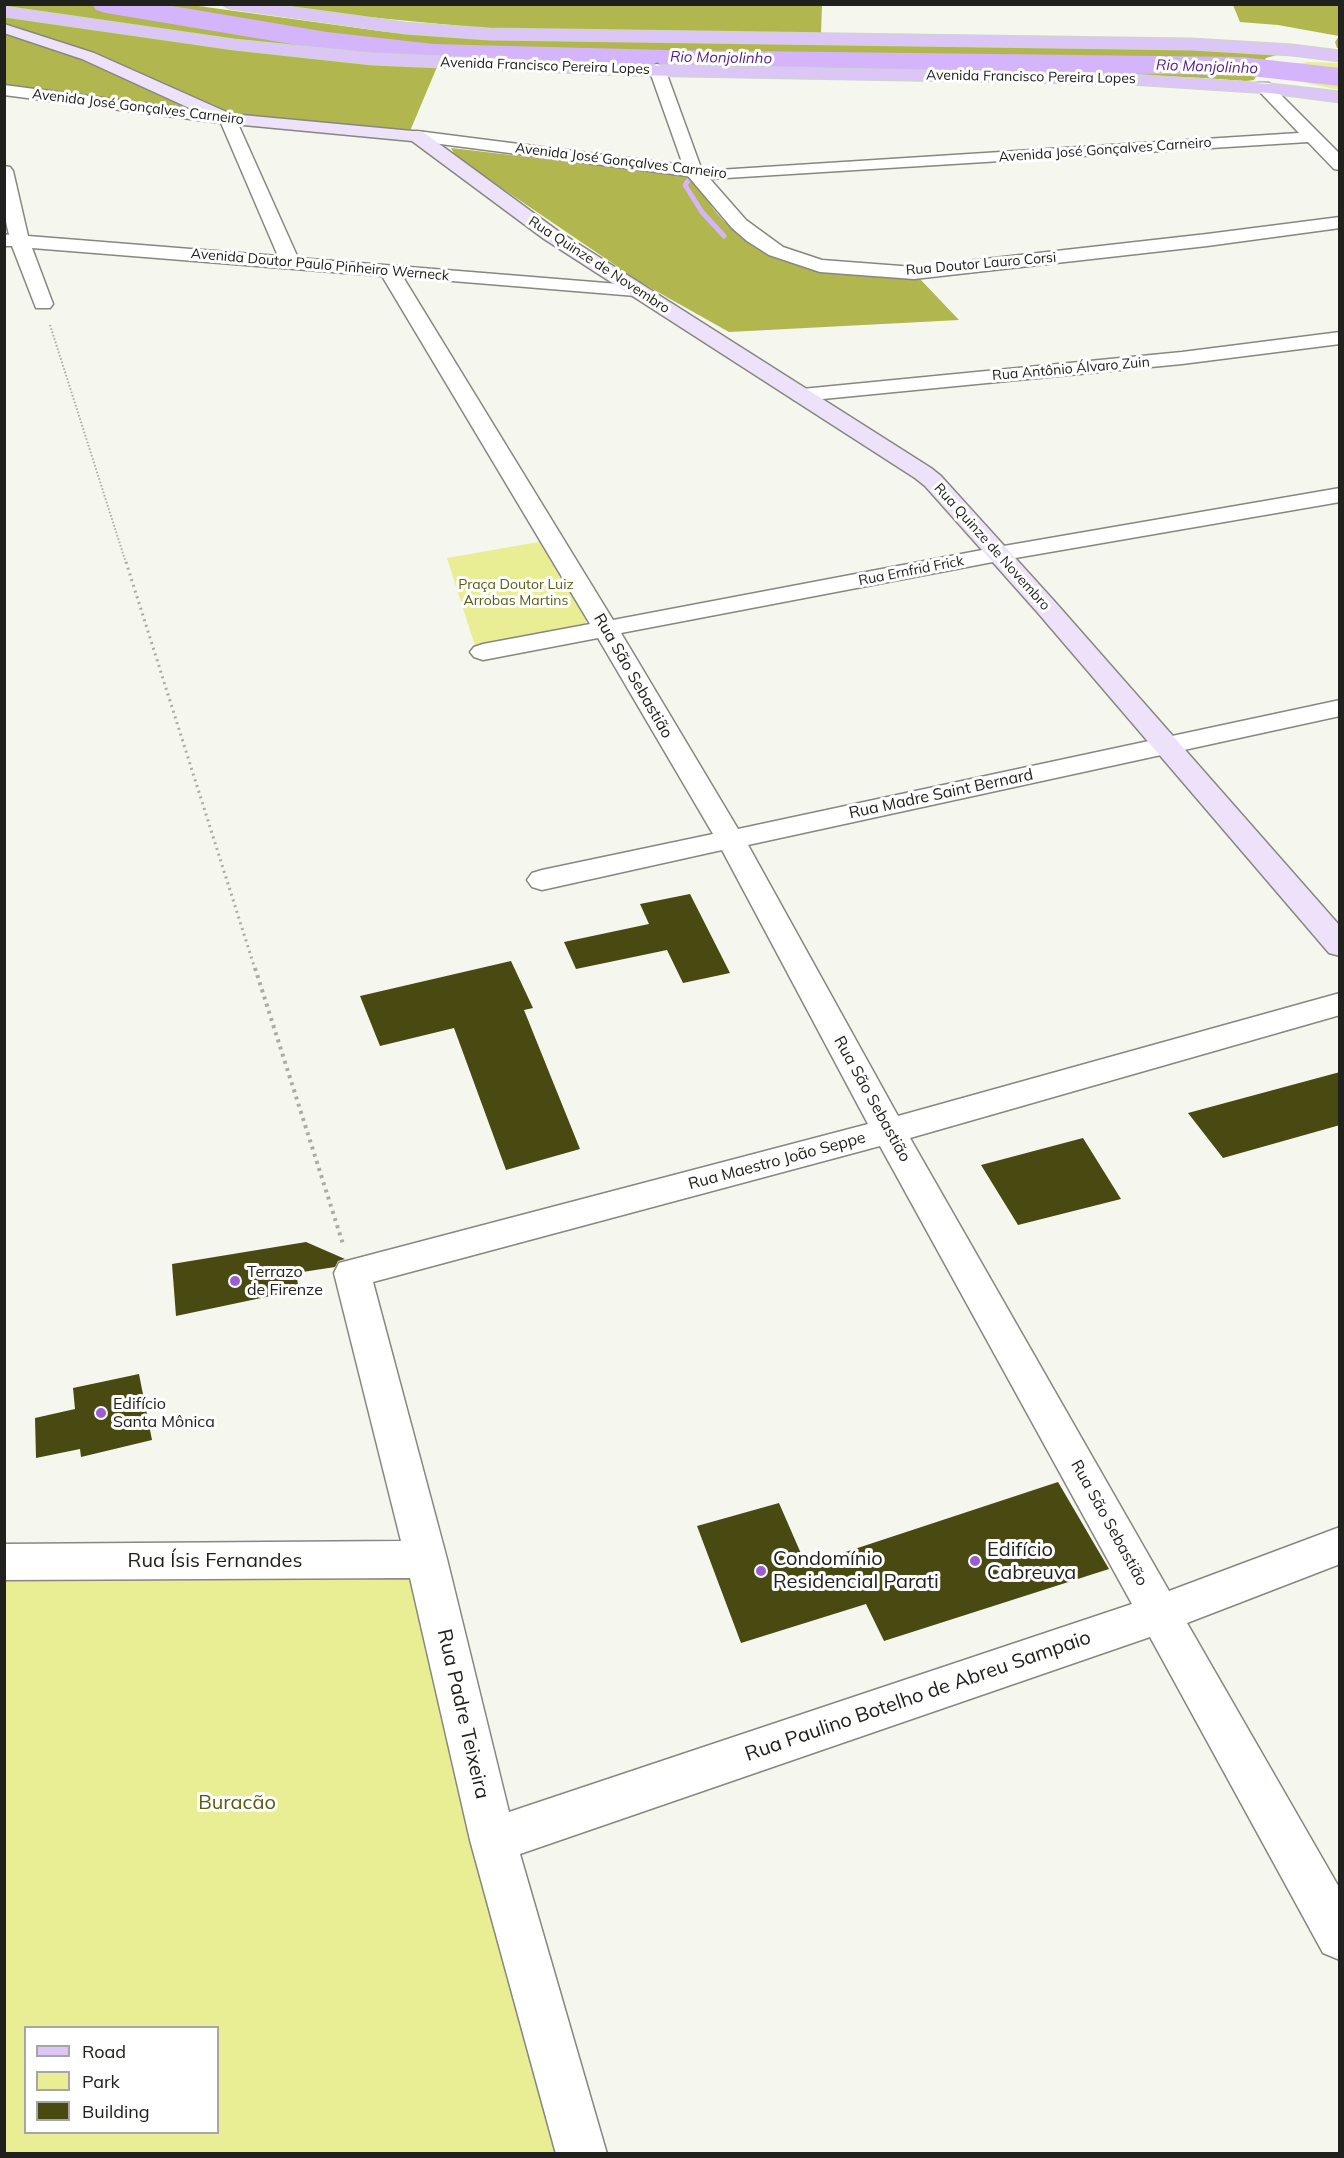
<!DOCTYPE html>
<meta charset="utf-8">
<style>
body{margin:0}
#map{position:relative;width:1344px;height:2158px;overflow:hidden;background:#f5f6ee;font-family:Mulish,sans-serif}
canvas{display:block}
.frame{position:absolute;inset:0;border:6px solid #20201d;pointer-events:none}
.legend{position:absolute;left:24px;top:2026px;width:195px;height:108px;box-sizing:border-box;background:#fff;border:2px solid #a6a6a5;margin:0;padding:8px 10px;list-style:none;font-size:18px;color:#20201d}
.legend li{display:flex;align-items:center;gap:12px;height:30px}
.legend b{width:30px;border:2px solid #a6a6a5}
</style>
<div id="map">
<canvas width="1344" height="2158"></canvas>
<div class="frame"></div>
<ul class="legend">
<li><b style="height:8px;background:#dcc6f7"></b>Road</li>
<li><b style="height:16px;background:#e9ee95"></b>Park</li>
<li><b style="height:16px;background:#484a11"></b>Building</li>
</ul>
</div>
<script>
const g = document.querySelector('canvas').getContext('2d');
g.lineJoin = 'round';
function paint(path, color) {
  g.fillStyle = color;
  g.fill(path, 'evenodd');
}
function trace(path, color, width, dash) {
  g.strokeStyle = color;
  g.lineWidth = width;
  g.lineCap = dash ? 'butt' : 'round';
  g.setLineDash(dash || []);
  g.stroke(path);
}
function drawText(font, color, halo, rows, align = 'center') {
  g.font = font + ' Mulish,sans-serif';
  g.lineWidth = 6;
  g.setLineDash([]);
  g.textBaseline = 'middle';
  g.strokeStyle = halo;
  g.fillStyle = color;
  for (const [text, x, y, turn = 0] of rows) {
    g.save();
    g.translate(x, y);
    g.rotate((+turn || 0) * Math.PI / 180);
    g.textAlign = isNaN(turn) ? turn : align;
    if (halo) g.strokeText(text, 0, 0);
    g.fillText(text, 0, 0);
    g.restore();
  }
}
const green = new Path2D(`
 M 1308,62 L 1339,63 L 1339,90 L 1298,81 L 1294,64 Z
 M 544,541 L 585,617 L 587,621 L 584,625 L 475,646 L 447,558 Z
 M 415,1574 L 556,2153 L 5,2153 L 4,1580 ZM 26,2028 L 218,2028 L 218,2132 L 26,2132 Z`);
const forest = new Path2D(`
 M 5,4 L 184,4 L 387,32 L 511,40 L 1235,49 L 1284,53 L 1266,58 L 1254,80 L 1246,81 C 1132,72 1017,73 902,71 C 740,69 577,66 414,57 C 277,49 140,27 5,7 Z
 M 271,5 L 822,5 L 821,33 L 502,30 L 347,15 Z
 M 1233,5 L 1339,5 L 1339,48 L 1337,48 L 1335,42 L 1339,36 L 1278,25 L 1240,22 Z
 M 5,16 L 277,54 L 437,67 L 410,131 L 238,116 L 110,61 L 5,26 Z
 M 4,32 L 92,62 L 194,108 L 5,86 Z
 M 451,148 L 684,175 L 696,180 C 737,268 833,276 920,279 L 959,320 L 729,332 L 640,282 L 456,157 Z`);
const stream = new Path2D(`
 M 688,181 L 685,185 L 702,212 L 724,236`);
const river = new Path2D(`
 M 92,4 L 161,4 L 327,32 L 434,44 L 666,50 L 1242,57 L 1340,68 L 1340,86 L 1242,75 L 666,68 L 434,62 L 327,50 L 106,13 L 96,10 Z`);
const building = new Path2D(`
 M 690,894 L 730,973 L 683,983 L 667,950 L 576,969 L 564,942 L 649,924 L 640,904 Z
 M 511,961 L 533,1008 L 524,1010 L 580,1149 L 506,1170 L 454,1028 L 380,1046 L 360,996 Z
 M 1340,1072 L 1340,1125 L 1223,1158 L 1188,1113 Z
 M 1083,1138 L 1121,1199 L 1018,1225 L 981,1165 Z
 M 306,1242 L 345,1259 L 338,1261 L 335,1267 L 296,1273 L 299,1290 L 176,1316 L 172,1264 Z
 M 139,1374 L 152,1440 L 81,1457 L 80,1449 L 36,1458 L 35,1418 L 75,1409 L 73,1388 Z
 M 1058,1482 L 1109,1569 L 884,1641 L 866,1604 L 741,1643 L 697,1526 L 779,1503 L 806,1565 Z`);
const pathFar2 = new Path2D(`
 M 192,4 L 206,6
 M 50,325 L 126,563`);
const pathFar1 = new Path2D(`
 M 126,562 L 255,969`);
const path = new Path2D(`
 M 255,968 L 343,1244`);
const street = new Path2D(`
 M 657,64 L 665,69 L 701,168 L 718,170 L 1299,133 L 1257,89 L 1255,86 L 1257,83 L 1269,83 L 1340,154 L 1340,170 L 1334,169 L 1308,142 L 710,179 L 746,220 L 783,247 L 822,260 L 914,267 L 1207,234 L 1340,217 L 1340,228 L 1207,246 L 914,279 L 820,272 L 769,255 L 747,241 L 732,228 L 688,176 L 417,141 L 411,140 L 408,136 L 411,132 L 417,131 L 683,165 L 649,69 Z
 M 4,85 L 234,115 L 298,258 L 643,286 L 646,290 L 643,294 L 636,296 L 403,277 L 613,620 L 998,547 L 1340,488 L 1340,502 L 998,561 L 621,633 L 738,829 L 1340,700 L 1340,716 L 748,845 L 898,1116 L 1340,993 L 1340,1015 L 910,1138 L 1169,1591 L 1340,1527 L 1340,1564 L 1187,1623 L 1340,1889 L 1340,1960 L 1323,1953 L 1150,1637 L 520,1854 L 607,2154 L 556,2154 L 470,1840 L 410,1578 L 4,1580 L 4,1544 L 401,1541 L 334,1273 L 339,1263 L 868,1124 L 722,850 L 542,890 L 532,887 L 527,880 L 532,873 L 542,870 L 713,834 L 598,638 L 483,660 L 474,657 L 470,652 L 474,647 L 483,644 L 590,624 L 382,276 L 32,248 L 53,304 L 50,308 L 36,308 L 12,246 L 4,246 L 4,234 L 9,235 L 4,213 L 4,166 L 10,167 L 13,171 L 28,236 L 278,256 L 221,123 L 4,95 ZM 880,1146 L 1132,1604 L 509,1812 L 447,1559 L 373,1282 Z
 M 1340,332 L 1340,344 L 1182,364 L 802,401 L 794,400 L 791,395 L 794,390 L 802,389 L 1182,352 Z`);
const secondary = new Path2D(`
 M 4,24 L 94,53 L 231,114 L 423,132 L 558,231 L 931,468 L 941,476 L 1056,603 L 1340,926 L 1340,956 L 1329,953 L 1038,613 L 925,486 L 915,478 L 544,239 L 412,141 L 222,123 L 82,59 L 4,33 Z`);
const primary = new Path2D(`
 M 222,4 L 265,4 L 405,23 L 489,29 L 1191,39 L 1292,45 L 1340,51 L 1340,61 L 1292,55 L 1191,49 L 489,39 L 405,33 L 229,8 Z
 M 4,7 L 234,40 L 372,54 L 628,65 L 1131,75 L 1270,84 L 1340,92 L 1340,102 L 1270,93 L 1131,84 L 628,75 L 372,64 L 234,49 L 4,16 Z`);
const markers = [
 [235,1281,6,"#995dd4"],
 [101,1413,6,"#995dd4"],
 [975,1561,6,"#995dd4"],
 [761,1571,6,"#995dd4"]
];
const farStreetnames = [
 ["Avenida Francisco Pereira Lopes",545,66,2],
 ["Avenida Francisco Pereira Lopes",1031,77,1],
 ["Avenida José Gonçalves Carneiro",138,107,7],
 ["Avenida José Gonçalves Carneiro",1105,150,-4],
 ["Avenida José Gonçalves Carneiro",621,161,7],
 ["Rua Doutor Lauro Corsi",981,264,-5],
 ["Avenida Doutor Paulo Pinheiro Werneck",320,265,5],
 ["Rua Quinze de Novembro",599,265,33],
 ["Rua Antônio Álvaro Zuin",1071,369,-5],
 ["Rua Quinze de Novembro",992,547,48],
 ["Rua Ernfrid Frick",911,571,-11]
];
const farParknames = [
 ["Praça Doutor Luiz",516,585],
 ["Arrobas Martins",516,601]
];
const farWaternames = [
 ["Rio Monjolinho",721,58,1],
 ["Rio Monjolinho",1207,67,2]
];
const streetNames = [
 ["Rua São Sebastião",633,676,60],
 ["Rua Madre Saint Bernard",941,794,-12],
 ["Rua São Sebastião",872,1099,61],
 ["Rua Maestro João Seppe",777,1161,-15],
 ["Rua São Sebastião",1109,1523,61]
];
const poiNames = [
 ["Terrazo",247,1272],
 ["de Firenze",247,1290],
 ["Edifício",113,1404],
 ["Santa Mônica",113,1422]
];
const nearPoinames = [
 ["Edifício",987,1550],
 ["Cabreuva",987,1573],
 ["Condomínio",773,1559],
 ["Residencial Parati",773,1582]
];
const nearStreetnames = [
 ["Rua Ísis Fernandes",215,1561],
 ["Rua Paulino Botelho de Abreu Sampaio",918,1696,-19],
 ["Rua Padre Teixeira",463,1714,77]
];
const nearParknames = [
 ["Buracão",237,1803]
];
paint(green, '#e9ee95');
paint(forest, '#b1b64e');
trace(stream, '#d4b4fa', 5);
paint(river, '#d4b4fa');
paint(building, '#484a11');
trace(street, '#878780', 3);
trace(secondary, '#878780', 3);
trace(primary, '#d2d2d2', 3);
trace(pathFar2, '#acaca6', 2, [1.5, 2]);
trace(pathFar1, '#acaca6', 3, [2, 4]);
trace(path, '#acaca6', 4, [3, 4.5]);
paint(street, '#fff');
paint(secondary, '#eee2fb');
paint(primary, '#dcc6f7');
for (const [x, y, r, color] of markers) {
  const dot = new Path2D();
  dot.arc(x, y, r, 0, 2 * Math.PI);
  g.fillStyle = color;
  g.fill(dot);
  trace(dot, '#fff', 2);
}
drawText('14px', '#20201d', '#fff', farStreetnames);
drawText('14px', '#5a5c0e', '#fff', farParknames);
drawText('italic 15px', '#551f82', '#fff', farWaternames);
drawText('16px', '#20201d', '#fff', streetNames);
drawText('16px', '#20201d', '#fff', poiNames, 'left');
drawText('20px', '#20201d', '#fff', nearPoinames, 'left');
drawText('20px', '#20201d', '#fff', nearStreetnames);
drawText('20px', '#5a5c0e', '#fff', nearParknames);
</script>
